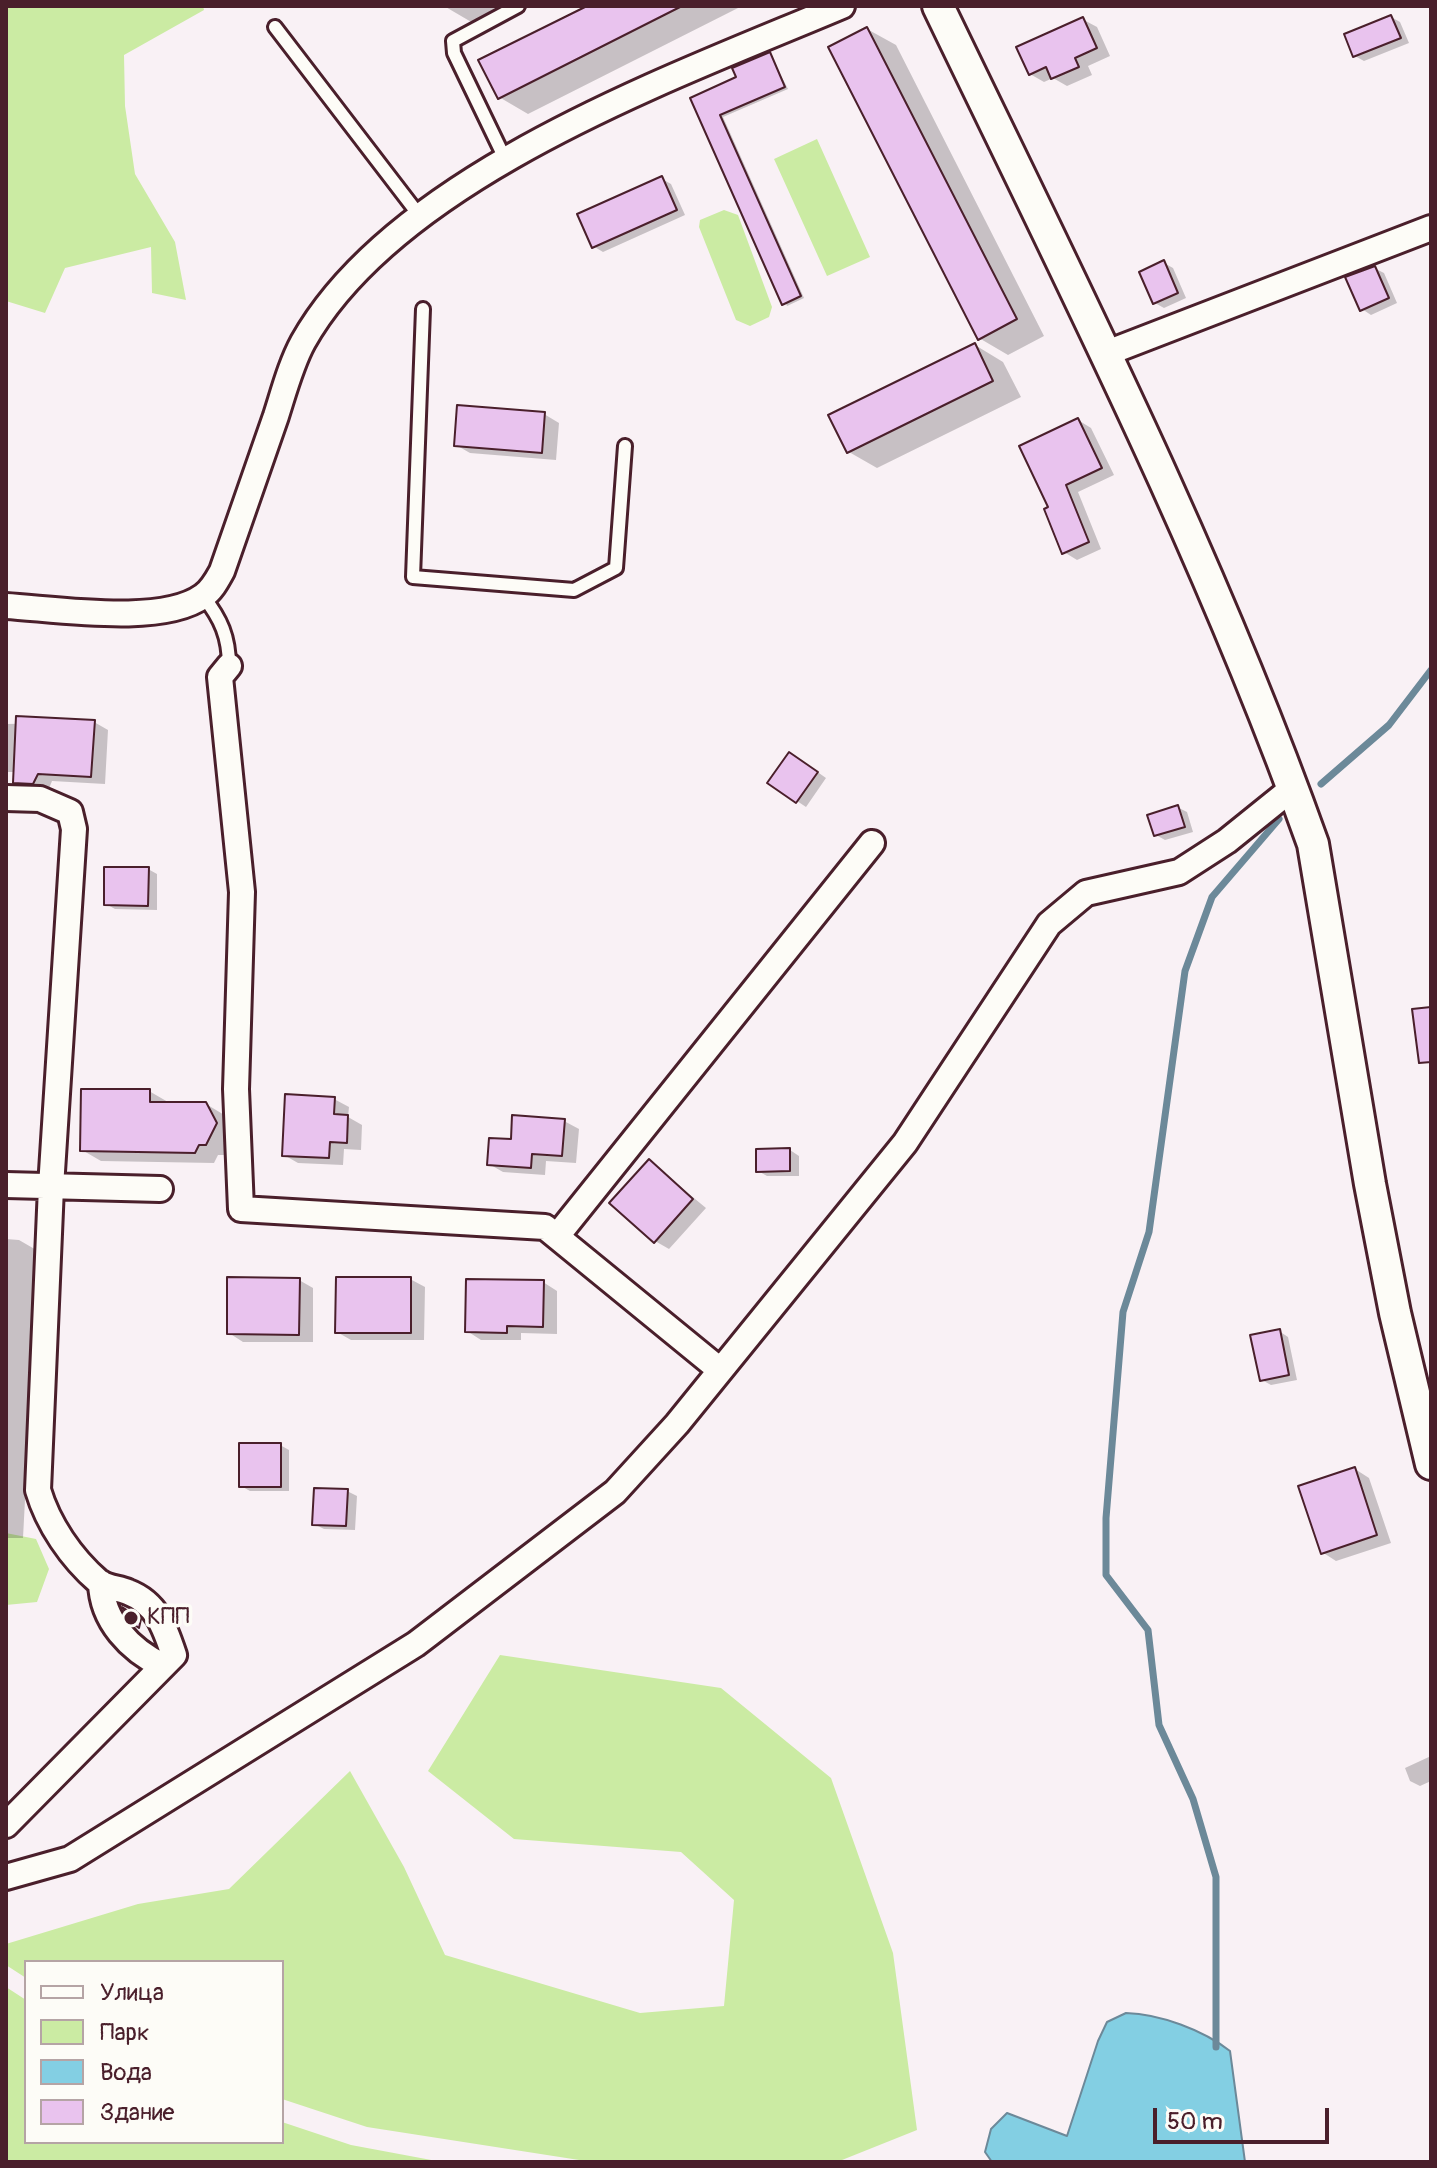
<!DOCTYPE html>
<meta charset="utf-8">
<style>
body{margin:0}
#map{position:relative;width:1437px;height:2168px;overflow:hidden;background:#f9f1f5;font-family:Pangolin,sans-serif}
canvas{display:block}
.frame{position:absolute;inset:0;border:8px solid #4a1f2b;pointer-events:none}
.legend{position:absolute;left:24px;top:1960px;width:260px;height:184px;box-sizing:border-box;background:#fdfcf7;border:2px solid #b5a4a5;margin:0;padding:10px 14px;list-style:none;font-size:24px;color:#4a1f2b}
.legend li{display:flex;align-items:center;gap:16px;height:40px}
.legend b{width:40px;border:2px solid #b5a4a5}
.scale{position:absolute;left:1153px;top:2108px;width:176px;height:36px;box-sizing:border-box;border:4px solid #4a1f2b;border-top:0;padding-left:10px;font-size:24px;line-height:28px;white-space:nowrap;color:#4a1f2b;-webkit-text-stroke:6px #fdfcf7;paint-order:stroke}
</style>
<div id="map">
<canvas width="1437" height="2168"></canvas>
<div class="frame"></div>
<ul class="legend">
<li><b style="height:10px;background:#fdfcf7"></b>Улица</li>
<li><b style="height:22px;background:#cbeba3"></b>Парк</li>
<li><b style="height:22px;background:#83cfe3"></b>Вода</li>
<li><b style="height:22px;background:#e9c3ee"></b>Здание</li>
</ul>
<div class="scale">50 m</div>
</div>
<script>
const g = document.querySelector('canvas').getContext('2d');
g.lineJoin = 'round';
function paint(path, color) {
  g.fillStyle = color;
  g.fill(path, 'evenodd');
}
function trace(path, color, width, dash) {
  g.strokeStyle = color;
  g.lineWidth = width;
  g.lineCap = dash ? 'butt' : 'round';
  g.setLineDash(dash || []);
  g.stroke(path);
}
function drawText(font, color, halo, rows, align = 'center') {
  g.font = font + ' Pangolin,sans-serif';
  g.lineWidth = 7;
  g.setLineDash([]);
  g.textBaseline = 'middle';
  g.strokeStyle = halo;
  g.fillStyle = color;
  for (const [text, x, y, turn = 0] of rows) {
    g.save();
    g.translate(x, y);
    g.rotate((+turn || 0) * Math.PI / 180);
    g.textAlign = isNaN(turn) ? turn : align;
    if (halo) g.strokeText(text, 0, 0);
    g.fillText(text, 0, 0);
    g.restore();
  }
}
const green = new Path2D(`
 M 6,6 L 203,6 L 204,10 L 124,55 L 125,106 L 135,174 L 175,242 L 186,300 L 152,293 L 151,247 L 65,268 L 45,313 L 6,301 Z
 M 817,139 L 870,257 L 827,276 L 774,159 Z
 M 724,210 L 738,215 L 772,307 L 769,317 L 750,326 L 736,320 L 699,227 L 700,220 Z
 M 6,1533 L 36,1539 L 49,1569 L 37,1602 L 6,1605 Z
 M 500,1655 L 721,1688 L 831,1778 L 893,1953 L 917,2130 L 837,2162 L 592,2162 L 367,2127 L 282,2099 L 282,1962 L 26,1962 L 26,1978 L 6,1965 L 6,1944 L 138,1904 L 229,1889 L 350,1771 L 404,1867 L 445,1955 L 640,2013 L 724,2006 L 734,1900 L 681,1852 L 514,1839 L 428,1771 Z
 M 6,1987 L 26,2000 L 26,2142 L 282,2142 L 282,2122 L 351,2145 L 442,2162 L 6,2162 Z`);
const water = new Path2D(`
 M 1126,2013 C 1160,2014 1203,2030 1230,2051 L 1245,2162 L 992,2162 L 985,2152 L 991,2129 L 1007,2113 L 1067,2136 L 1098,2041 L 1107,2022 Z`);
const shadow = new Path2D(`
 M 444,6 L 507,6 L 473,23 Z
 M 591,6 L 742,6 L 528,114 L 499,97 Z
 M 1391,17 L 1400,22 L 1409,43 L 1364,61 L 1355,56 Z
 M 1082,19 L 1097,27 L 1110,56 L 1088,66 L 1092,75 L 1067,86 L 1053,78 L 1044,82 L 1030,74 Z
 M 867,29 L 896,45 L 1044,336 L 1008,355 L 979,338 Z
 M 770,54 L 788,89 L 723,117 L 804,298 L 787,306 L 692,99 L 738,78 Z
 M 662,179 L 671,184 L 685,215 L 603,252 L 593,246 Z
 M 1164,263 L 1173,268 L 1186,298 L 1164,308 L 1155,303 Z
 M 1374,268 L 1384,273 L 1397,303 L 1371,315 L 1362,309 Z
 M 975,345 L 1003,362 L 1021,397 L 877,468 L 849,452 Z
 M 544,414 L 559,423 L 556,460 L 470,453 L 456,445 Z
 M 1078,420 L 1091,428 L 1114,475 L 1078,492 L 1101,549 L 1077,560 L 1064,552 L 1051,508 Z
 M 94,722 L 108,730 L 105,784 L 52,781 L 48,791 L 29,790 L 15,782 L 15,772 L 6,772 L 6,724 Z
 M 799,759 L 826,778 L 806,807 L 770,783 Z
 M 1177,807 L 1187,812 L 1193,832 L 1165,840 L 1156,835 Z
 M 148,869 L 157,874 L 157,910 L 115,909 L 106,904 Z
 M 149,1091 L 168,1102 L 206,1104 L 226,1116 L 235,1135 L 225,1155 L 218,1155 L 214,1163 L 101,1161 L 82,1150 Z
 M 334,1099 L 349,1107 L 348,1117 L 362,1125 L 361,1150 L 344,1149 L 343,1165 L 298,1163 L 284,1155 Z
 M 564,1121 L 579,1129 L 576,1163 L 546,1161 L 545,1175 L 503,1172 L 489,1164 L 512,1142 Z
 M 790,1150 L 799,1156 L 799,1176 L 767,1176 L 758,1171 Z
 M 649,1161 L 706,1208 L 669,1249 L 655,1241 Z
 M 6,1239 L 19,1240 L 38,1251 L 23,1538 L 6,1538 Z
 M 410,1279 L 425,1287 L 424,1340 L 351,1340 L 337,1332 Z
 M 299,1280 L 313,1288 L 313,1342 L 243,1342 L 229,1333 Z
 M 543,1282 L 557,1291 L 557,1334 L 521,1333 L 521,1340 L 481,1340 L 467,1331 Z
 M 1279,1331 L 1288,1337 L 1297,1380 L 1271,1385 L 1262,1380 Z
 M 280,1445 L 289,1450 L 289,1491 L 250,1491 L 241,1486 Z
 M 1355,1469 L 1369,1478 L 1391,1543 L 1336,1561 L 1322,1552 Z
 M 347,1491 L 357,1496 L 355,1530 L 324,1529 L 314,1524 Z
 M 1431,1756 L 1431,1781 L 1420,1786 L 1410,1781 L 1405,1768 Z`);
const stream = new Path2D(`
 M 1321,784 L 1389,725 L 1431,670
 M 1216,2047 L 1216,1877 L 1193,1799 L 1159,1725 L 1148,1630 L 1106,1575 L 1106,1518 L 1123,1312 L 1149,1232 L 1185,971 L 1212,897 L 1279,819`);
const building = new Path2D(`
 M 587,6 L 682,6 L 498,99 L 478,60 Z
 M 1391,15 L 1401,38 L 1353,57 L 1344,34 Z
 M 1083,17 L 1097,48 L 1075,58 L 1079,67 L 1051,79 L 1046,67 L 1029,75 L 1016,47 Z
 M 867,27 L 1017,319 L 978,340 L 828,47 Z
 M 770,52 L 785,87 L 720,115 L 801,296 L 782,305 L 690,98 L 736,77 L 732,68 Z
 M 662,176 L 677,210 L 592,248 L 577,214 Z
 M 1164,260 L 1178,293 L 1153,304 L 1139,272 Z
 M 1375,266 L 1389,298 L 1360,311 L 1345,277 Z
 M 975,343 L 993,381 L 847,453 L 828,415 Z
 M 457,405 L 545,412 L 542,453 L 454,446 Z
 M 1078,418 L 1102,468 L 1066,485 L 1089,542 L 1062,554 L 1044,509 L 1048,507 L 1019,446 Z
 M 16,716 L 95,720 L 91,777 L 38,774 L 33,784 L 13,783 Z
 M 789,752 L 818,772 L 796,803 L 767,783 Z
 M 1178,805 L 1185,827 L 1154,836 L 1147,815 Z
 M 104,867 L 149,867 L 148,906 L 104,905 Z
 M 1431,1007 L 1431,1062 L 1419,1063 L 1412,1009 Z
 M 81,1089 L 150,1089 L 150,1102 L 206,1102 L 217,1123 L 206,1145 L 199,1145 L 195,1153 L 80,1151 Z
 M 285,1094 L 335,1097 L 334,1114 L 348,1115 L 347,1143 L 330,1142 L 329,1158 L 282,1156 Z
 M 512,1115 L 565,1119 L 562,1156 L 532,1154 L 531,1168 L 487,1165 L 489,1138 L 511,1139 Z
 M 790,1148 L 790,1171 L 756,1172 L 756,1149 Z
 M 649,1159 L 693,1199 L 654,1243 L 609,1203 Z
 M 227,1277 L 300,1278 L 299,1335 L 227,1334 Z
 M 336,1277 L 411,1277 L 411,1333 L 335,1333 Z
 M 466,1279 L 544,1280 L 543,1327 L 507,1326 L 507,1333 L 465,1332 Z
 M 1280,1329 L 1289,1375 L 1260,1381 L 1250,1335 Z
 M 239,1443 L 281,1443 L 281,1487 L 239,1487 Z
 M 1355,1467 L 1377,1535 L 1321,1554 L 1298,1486 Z
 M 314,1488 L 348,1489 L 346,1526 L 312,1525 Z
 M 122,1607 L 141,1619 L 139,1628 L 132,1623 Z`);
const service = new Path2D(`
 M 275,27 L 419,215
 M 507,163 L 454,53 L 453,41 L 518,6
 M 423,309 L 413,577 L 574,590 L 616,568 L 625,446
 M 203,596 C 221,619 229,637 229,666`);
const minor = new Path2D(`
 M 1107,353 L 1431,228
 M 6,606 C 57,609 162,626 203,596 C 212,590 217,580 222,571 C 240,519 258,467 276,416 C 284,391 291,364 303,342 C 396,176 674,77 842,6
 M 229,666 L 220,677 L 242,892 L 236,1089 L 241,1209 L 545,1227 L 720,1370
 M 6,798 L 40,799 L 70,812 L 74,829 L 51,1187 L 38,1490 C 48,1524 71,1558 99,1582 C 107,1588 119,1588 128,1592 C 157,1603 165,1628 174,1655 L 6,1825
 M 6,1185 L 160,1189
 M 557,1236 L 872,843
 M 101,1583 C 102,1621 130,1650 163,1666
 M 6,1877 L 70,1859 L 416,1644 L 615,1492 L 677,1424 L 905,1143 L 1049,924 L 1086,893 L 1179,872 L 1227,841 L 1294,787`);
const tertiary = new Path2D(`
 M 938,6 C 1071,282 1210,555 1313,844 L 1370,1184 L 1395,1313 L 1431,1464`);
const markers = [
 [131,1618,8,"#4a1f2b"]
];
const poiNames = [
 ["КПП",147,1618]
];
paint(green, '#cbeba3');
paint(water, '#83cfe3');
trace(water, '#6c8999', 2);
paint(shadow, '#0003');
trace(stream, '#6c8999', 7);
paint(building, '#e9c3ee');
trace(building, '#4a1f2b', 2);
trace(service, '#4a1f2b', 18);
trace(minor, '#4a1f2b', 30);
trace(tertiary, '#4a1f2b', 36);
trace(service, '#fdfcf7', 12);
trace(minor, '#fdfcf7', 24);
trace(tertiary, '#fdfcf7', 30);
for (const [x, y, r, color] of markers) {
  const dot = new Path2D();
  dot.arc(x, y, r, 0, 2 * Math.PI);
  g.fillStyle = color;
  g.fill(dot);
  trace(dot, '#fdfcf7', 3);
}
drawText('24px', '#4a1f2b', '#fdfcf7', poiNames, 'left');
</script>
